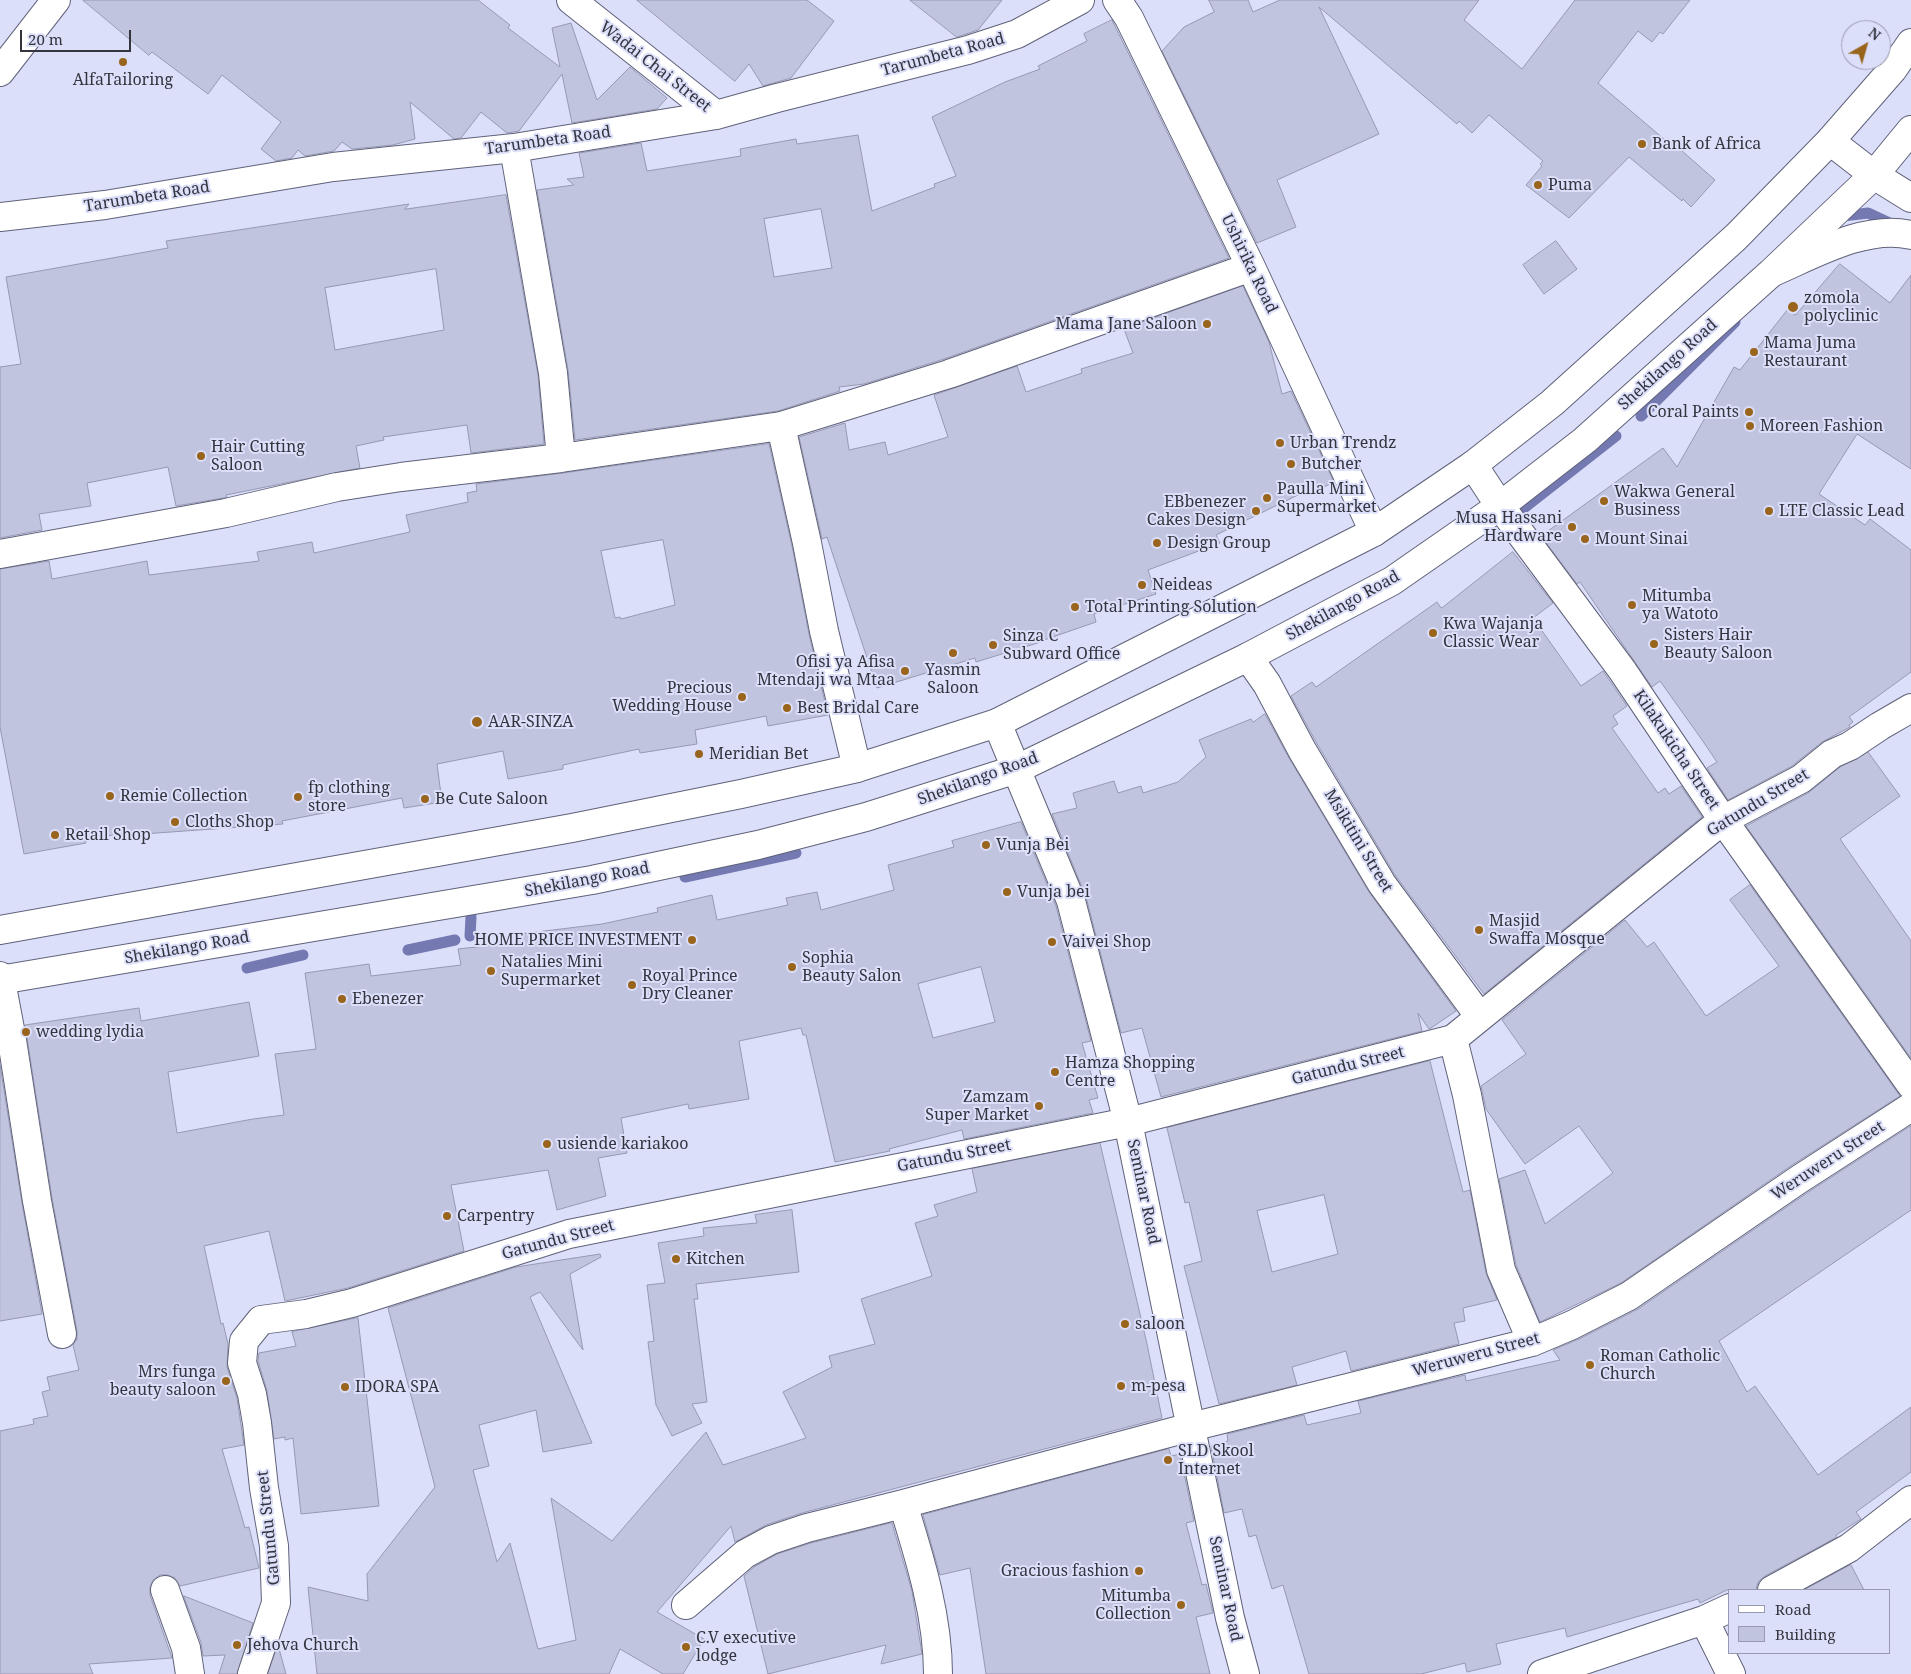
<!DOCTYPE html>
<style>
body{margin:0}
#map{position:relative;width:1911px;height:1674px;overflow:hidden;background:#dcdffa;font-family:"Noto Serif",serif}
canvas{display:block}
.legend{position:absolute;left:1728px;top:1589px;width:162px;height:65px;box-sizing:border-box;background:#dcdffa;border:1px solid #989baf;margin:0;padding:6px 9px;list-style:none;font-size:15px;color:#33343e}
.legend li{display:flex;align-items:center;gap:10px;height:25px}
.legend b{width:25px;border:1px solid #989baf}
.north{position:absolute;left:1841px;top:20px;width:50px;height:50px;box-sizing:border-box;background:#dcdffa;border:1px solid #989baf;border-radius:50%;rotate:38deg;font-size:14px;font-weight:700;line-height:20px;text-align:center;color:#33343e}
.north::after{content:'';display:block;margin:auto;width:18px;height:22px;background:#99641b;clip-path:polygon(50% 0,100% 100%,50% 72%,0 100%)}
.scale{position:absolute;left:20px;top:30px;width:111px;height:22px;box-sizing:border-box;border:2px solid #33343e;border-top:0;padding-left:6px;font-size:15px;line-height:18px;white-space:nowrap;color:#33343e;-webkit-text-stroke:4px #dcdffa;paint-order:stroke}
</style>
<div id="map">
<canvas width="1911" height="1674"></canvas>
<ul class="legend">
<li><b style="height:6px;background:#fff"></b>Road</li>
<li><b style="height:14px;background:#c1c4de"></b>Building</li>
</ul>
<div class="north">N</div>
<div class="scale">20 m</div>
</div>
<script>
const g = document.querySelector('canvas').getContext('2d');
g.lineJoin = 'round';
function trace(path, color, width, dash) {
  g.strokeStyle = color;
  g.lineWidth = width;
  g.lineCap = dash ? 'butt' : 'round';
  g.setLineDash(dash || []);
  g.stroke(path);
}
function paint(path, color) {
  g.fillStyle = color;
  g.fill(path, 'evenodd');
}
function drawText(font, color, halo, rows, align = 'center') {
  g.font = font + ' "Noto Serif",serif';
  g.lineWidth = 4;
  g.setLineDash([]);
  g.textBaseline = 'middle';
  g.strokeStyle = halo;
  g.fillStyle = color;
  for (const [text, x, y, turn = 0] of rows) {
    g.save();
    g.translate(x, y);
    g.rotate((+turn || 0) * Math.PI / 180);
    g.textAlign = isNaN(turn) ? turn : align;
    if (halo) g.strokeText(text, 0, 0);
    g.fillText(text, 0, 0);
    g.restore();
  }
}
const stream = new Path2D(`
 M 1839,220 L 1843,216 L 1868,213 L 1896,226
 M 1641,416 L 1735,322
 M 1510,519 L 1616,436
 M 685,877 L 796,853
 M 470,936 L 471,917
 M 408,950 L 455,940
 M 247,968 L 303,955`);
const building = new Path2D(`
 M 83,0 L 478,0 L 510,25 L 508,28 L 560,67 L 552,28 L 571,23 L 597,100 L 630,67 L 667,98 L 657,109 L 572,123 L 562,74 L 519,131 L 507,133 L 481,112 L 461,138 L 454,139 L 410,102 L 415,139 L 393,145 L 352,149 L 342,142 L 334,151 L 305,156 L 298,150 L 292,158 L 276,161 L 261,149 L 281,122 L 222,75 L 208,94 L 152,52 L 149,55 Z
 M 637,0 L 807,0 L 834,21 L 791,78 L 763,86 L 749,64 L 735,81 Z
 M 910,0 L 1002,0 L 978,30 L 957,37 Z
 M 1209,0 L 1248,0 L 1253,12 L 1280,0 L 1479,0 L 1464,20 L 1522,69 L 1575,0 L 1690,0 L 1663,34 L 1660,32 L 1652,42 L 1638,31 L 1598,83 L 1671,145 L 1673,143 L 1715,180 L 1691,207 L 1683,199 L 1682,201 L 1629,157 L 1569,218 L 1526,185 L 1542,166 L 1540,164 L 1543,161 L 1489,115 L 1472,133 L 1459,121 L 1457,124 L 1319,7 L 1379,134 L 1277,180 L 1296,227 L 1257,243 L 1162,51 L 1184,27 L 1214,12 Z
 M 1112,20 L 1229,258 L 944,359 L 864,384 L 839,387 L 840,391 L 778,411 L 575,440 L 568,370 L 537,190 L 574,185 L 567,179 L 584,177 L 579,153 L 641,143 L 647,171 L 741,156 L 740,149 L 796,139 L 797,144 L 858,135 L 872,211 L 935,187 L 934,184 L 956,176 L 932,117 L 1005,82 L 1040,69 L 1038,66 L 1087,41 L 1084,34 ZM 821,209 L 832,268 L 774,277 L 764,219 Z
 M 506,195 L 538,375 L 544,444 L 471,453 L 467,425 L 383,437 L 384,440 L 356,446 L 360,468 L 226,495 L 227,497 L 223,498 L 176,506 L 168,467 L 87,483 L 91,506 L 39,514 L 42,530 L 0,538 L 0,367 L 21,364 L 6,277 L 168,248 L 166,241 L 409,204 L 405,209 ZM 436,269 L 444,330 L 335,350 L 325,288 Z
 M 1556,241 L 1577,269 L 1544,294 L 1523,265 Z
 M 1840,264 L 1890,303 L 1911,275 L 1911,469 L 1857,434 L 1819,494 L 1865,525 L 1870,519 L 1911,550 L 1911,672 L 1849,717 L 1853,722 L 1849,725 L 1850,727 L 1822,742 L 1792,766 L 1728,800 L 1707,768 L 1717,762 L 1700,737 L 1660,681 L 1652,687 L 1580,582 L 1577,584 L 1541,536 L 1663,448 L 1677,467 L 1734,367 L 1740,370 L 1788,309 L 1795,315 Z
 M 1243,286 L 1269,342 L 1282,394 L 1291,391 L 1334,482 L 1310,494 L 1308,490 L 1216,535 L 1220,543 L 1148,570 L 1156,594 L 1094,614 L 1096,622 L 1044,640 L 1044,641 L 976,662 L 975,658 L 877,688 L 827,537 L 822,539 L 799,437 L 845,423 L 849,450 L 885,442 L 888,455 L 948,437 L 934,395 L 1017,366 L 1026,392 L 1082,373 L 1081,369 L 1133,353 L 1124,329 Z
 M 769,444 L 792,546 L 809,634 L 828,715 L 768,726 L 766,716 L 695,730 L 697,744 L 640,753 L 639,749 L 563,765 L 563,769 L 508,779 L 503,751 L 437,764 L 442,802 L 404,808 L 402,798 L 282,821 L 283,824 L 143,834 L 143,831 L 85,839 L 86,843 L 24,854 L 0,727 L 0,569 L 49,561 L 52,579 L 147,561 L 149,575 L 259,561 L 257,552 L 312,542 L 314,553 L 410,532 L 406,515 L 468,502 L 467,493 L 477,491 L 476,484 L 563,473 ZM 663,540 L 675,605 L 621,619 L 620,617 L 615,618 L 601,551 Z
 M 1513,552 L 1553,603 L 1533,618 L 1581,686 L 1603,671 L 1627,706 L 1613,716 L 1618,724 L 1612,728 L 1658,793 L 1665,788 L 1669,794 L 1681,786 L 1702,817 L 1484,994 L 1395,875 L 1316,742 L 1291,696 L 1312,682 L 1316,687 L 1437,602 L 1441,608 L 1443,607 Z
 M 1265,714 L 1289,758 L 1369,892 L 1456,1011 L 1431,1028 L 1429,1029 L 1418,1013 L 1422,1031 L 1161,1097 L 1142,1028 L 1121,1033 L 1086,897 L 1052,814 L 1077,808 L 1073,793 L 1114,781 L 1118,793 L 1141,786 L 1143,793 L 1178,782 L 1206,757 L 1199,740 L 1251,719 L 1253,722 Z
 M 1868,752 L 1900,796 L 1840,839 L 1911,941 L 1911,1058 L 1746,826 L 1808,793 L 1840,767 Z
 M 1021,822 L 1056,906 L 1091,1041 L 1082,1043 L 1098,1098 L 1089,1100 L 1093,1113 L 964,1139 L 962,1130 L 889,1149 L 890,1151 L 835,1162 L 806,1035 L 803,1035 L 801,1028 L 739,1041 L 749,1099 L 689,1109 L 688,1104 L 621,1118 L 627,1153 L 598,1158 L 606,1196 L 557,1210 L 548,1170 L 451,1185 L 464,1251 L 348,1288 L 285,1301 L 269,1231 L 204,1246 L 221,1324 L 223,1323 L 228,1344 L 227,1367 L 237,1398 L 244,1445 L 222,1449 L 245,1528 L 249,1527 L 259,1568 L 180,1586 L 175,1578 L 168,1575 L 160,1575 L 153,1580 L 150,1587 L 150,1595 L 172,1658 L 89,1664 L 93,1674 L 0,1674 L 0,1431 L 34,1424 L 33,1419 L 48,1416 L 42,1392 L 50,1390 L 47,1377 L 79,1370 L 73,1345 L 77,1339 L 77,1331 L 52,1198 L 25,1025 L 139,1008 L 141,1021 L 249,1002 L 259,1056 L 168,1072 L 177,1133 L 253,1119 L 284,1115 L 275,1054 L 316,1049 L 305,973 L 369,964 L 371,976 L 461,965 L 458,949 L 521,942 L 520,934 L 602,924 L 658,912 L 657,908 L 712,895 L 717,920 L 788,905 L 786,898 L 817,892 L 821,910 L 894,890 L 888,865 L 954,847 L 952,841 ZM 981,967 L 995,1022 L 933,1038 L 918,984 Z
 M 1750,885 L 1900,1096 L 1789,1167 L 1621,1283 L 1540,1322 L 1516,1265 L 1499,1179 L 1525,1170 L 1545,1224 L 1613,1173 L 1579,1126 L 1525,1164 L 1486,1109 L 1481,1086 L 1526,1054 L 1502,1020 L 1625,920 L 1647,947 L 1654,942 L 1706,1016 L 1779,966 L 1730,900 Z
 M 1430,1061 L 1463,1192 L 1470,1190 L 1486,1273 L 1497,1300 L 1463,1308 L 1465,1321 L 1454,1323 L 1459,1344 L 1351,1371 L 1346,1351 L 1292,1367 L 1297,1385 L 1219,1404 L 1184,1266 L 1202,1261 L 1189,1202 L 1185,1203 L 1167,1128 ZM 1324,1195 L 1338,1254 L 1272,1272 L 1257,1211 Z
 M 0,1065 L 22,1203 L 42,1314 L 0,1321 Z
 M 1911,1126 L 1911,1210 L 1719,1341 L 1747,1392 L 1755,1386 L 1818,1475 L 1911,1407 L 1911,1472 L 1856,1512 L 1861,1519 L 1836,1535 L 1837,1537 L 1765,1576 L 1758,1582 L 1756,1590 L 1727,1590 L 1700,1603 L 1698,1599 L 1567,1637 L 1565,1628 L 1496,1644 L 1501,1664 L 1467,1672 L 1465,1663 L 1421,1674 L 1309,1674 L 1283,1585 L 1272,1589 L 1256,1535 L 1249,1537 L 1242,1509 L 1224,1513 L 1211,1446 L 1228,1441 L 1227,1434 L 1304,1415 L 1307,1425 L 1361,1413 L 1358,1401 L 1465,1375 L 1466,1381 L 1560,1360 L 1553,1350 L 1579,1339 L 1638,1309 L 1807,1193 Z
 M 1100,1143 L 1147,1344 L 1162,1418 L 802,1513 L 766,1525 L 735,1542 L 731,1526 L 657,1612 L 704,1639 L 683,1674 L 663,1674 L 620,1649 L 609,1674 L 317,1674 L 308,1587 L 368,1601 L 367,1574 L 435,1487 L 388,1308 L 516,1267 L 600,1254 L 601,1257 L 570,1274 L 583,1350 L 540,1292 L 530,1297 L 592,1443 L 543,1452 L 536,1410 L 479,1425 L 489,1466 L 473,1470 L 497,1562 L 510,1543 L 538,1649 L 576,1640 L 551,1498 L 612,1541 L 706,1432 L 723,1465 L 806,1438 L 783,1392 L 832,1367 L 829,1356 L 875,1344 L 861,1299 L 932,1276 L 915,1223 L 938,1216 L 934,1205 L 977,1192 L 972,1169 Z
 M 792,1210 L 799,1272 L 696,1284 L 698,1299 L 694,1299 L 707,1402 L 692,1404 L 702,1423 L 672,1436 L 656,1405 L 648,1342 L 654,1341 L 647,1285 L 665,1283 L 658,1243 L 704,1236 L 703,1228 L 757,1223 L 755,1215 Z
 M 358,1318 L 379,1506 L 301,1514 L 293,1438 L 285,1440 L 285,1437 L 274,1439 L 267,1391 L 258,1361 L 259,1353 L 296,1346 L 292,1332 Z
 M 1169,1449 L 1171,1456 L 1180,1454 L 1194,1521 L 1186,1523 L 1202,1585 L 1206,1584 L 1213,1613 L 1196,1617 L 1210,1674 L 986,1674 L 970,1568 L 940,1575 L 923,1515 Z
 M 892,1523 L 912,1591 L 922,1654 L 881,1664 L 886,1645 L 768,1674 L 744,1576 L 754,1567 L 777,1554 L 811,1543 Z
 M 1851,1565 L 1864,1590 L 1804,1590 Z
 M 184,1596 L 253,1623 L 237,1674 L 219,1674 L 225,1655 L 203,1656 L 201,1643 Z
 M 278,1645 L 286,1674 L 268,1674 Z`);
const minor = new Path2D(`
 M 571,0 L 716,115
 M 1117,0 L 1129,18 L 1251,267 L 1374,532
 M 0,72 L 56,0
 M 514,148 L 553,373 L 561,458
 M 0,217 L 105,205 L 333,167 L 514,148 L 716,115 L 777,98 L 968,50 L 1017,34 L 1080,0
 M 781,426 L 807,543 L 824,631 L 857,768
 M 1473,465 L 1500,506 L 1622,670 L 1723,820 L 1911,1085
 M 0,554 L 226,513 L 337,487 L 401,477 L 561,458 L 781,426 L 949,374 L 1251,267
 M 1248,657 L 1267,684 L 1302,750 L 1382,884 L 1480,1017
 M 997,723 L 1071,901 L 1128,1122 L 1230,1618 L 1245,1674
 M 0,976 L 11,1034 L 37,1201 L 62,1334
 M 1453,1039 L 1467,1095 L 1501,1270 L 1532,1342
 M 903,1504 C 920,1559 938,1616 938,1674
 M 165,1590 L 186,1648 L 190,1674
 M 1772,1590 L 1849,1548 L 1911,1500
 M 686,1605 L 745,1554 L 771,1540 L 807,1528 L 903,1504 L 1191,1427 L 1532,1342 L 1572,1325 L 1629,1296 L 1798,1180 L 1911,1107
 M 1704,1620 L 1731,1674
 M 252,1674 L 276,1603 L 274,1546 L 264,1488 L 257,1423 L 252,1394 L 242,1363 L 244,1341 L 261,1320 L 306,1314 L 352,1303 L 569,1234 L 1128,1122 L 1453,1039 L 1723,820 L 1801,779 L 1832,754 L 1850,746 L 1880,726 L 1911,708
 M 1542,1674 L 1704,1620 L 1730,1608`);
const tertiary = new Path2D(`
 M 1830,141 L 1874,175 L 1911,198
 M 1773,272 C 1813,255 1866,224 1911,235`);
const secondary = new Path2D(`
 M 0,930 L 572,828 L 741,794 L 857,768 L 997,723 L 1374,532 L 1473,465 L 1552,403 L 1736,237 L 1830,141 L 1893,69 L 1911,43
 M 0,980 L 592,880 L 758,845 L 866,817 L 1017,769 L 1248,657 L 1392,581 L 1500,506 L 1585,440 L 1771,273 L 1874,175 L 1911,130`);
const markers = [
 [123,62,5,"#99641b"],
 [1642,144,5,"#99641b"],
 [1538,185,5,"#99641b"],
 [1793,307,6,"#99641b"],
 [1207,324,5,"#99641b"],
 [1754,352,5,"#99641b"],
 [1749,412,5,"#99641b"],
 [1750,426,5,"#99641b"],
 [1280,443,5,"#99641b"],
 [201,456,5,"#99641b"],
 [1291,464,5,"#99641b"],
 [1267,498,5,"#99641b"],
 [1604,501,5,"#99641b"],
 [1256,511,5,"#99641b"],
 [1769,511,5,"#99641b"],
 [1572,527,5,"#99641b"],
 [1585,539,5,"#99641b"],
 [1157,543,5,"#99641b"],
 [1142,585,5,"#99641b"],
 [1632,605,5,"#99641b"],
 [1075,607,5,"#99641b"],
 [1433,633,5,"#99641b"],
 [1654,644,5,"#99641b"],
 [993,645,5,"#99641b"],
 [953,653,5,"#99641b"],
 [905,671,5,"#99641b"],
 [742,697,5,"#99641b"],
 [787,708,5,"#99641b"],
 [477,722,6,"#99641b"],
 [699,754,5,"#99641b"],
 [110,796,5,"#99641b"],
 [298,797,5,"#99641b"],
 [425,799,5,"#99641b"],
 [175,822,5,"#99641b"],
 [55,835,5,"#99641b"],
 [986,845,5,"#99641b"],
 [1007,892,5,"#99641b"],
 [1479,930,5,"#99641b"],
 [692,940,5,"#99641b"],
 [1052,942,5,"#99641b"],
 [792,967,5,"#99641b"],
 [491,971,5,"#99641b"],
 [632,985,5,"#99641b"],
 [342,999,5,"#99641b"],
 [26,1032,5,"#99641b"],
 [1055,1072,5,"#99641b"],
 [1039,1106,5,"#99641b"],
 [547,1144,5,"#99641b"],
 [447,1216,5,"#99641b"],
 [676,1259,5,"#99641b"],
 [1125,1324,5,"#99641b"],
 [1590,1365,5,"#99641b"],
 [226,1381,5,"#99641b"],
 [1121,1386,5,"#99641b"],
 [345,1387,5,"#99641b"],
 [1168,1460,5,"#99641b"],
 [1139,1571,5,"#99641b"],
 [1181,1605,5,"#99641b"],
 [237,1645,5,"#99641b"],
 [686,1647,5,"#99641b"]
];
const streetNames = [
 ["Tarumbeta Road",943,55,-15],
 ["Wadai Chai Street",655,67,38],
 ["Tarumbeta Road",548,141,-8],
 ["Tarumbeta Road",147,197,-9],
 ["Ushirika Road",1249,264,64],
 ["Shekilango Road",1668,365,-42],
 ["Shekilango Road",1343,606,-29],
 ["Kilakukicha Street",1676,750,56],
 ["Shekilango Road",978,779,-20],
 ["Gatundu Street",1758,803,-31],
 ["Msikitini Street",1358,841,59],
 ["Shekilango Road",587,880,-11],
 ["Shekilango Road",187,948,-10],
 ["Gatundu Street",1348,1066,-14],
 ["Gatundu Street",954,1156,-11],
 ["Weruweru Street",1828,1161,-33],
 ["Seminar Road",1143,1192,78],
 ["Gatundu Street",558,1240,-15],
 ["Weruweru Street",1476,1355,-15],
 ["Gatundu Street",269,1528,-96],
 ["Seminar Road",1225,1589,78]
];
const poiNames = [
 ["AlfaTailoring",123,80,"center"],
 ["Bank of Africa",1652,144],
 ["Puma",1548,185],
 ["zomola",1804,298],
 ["polyclinic",1804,316],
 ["Mama Jane Saloon",1197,324,"right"],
 ["Mama Juma",1764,343],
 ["Restaurant",1764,361],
 ["Coral Paints",1739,412,"right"],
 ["Moreen Fashion",1760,426],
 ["Urban Trendz",1290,443],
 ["Hair Cutting",211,447],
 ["Saloon",211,465],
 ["Butcher",1301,464],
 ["Paulla Mini",1277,489],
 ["Supermarket",1277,507],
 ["Wakwa General",1614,492],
 ["Business",1614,510],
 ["EBbenezer",1246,502,"right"],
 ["Cakes Design",1246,520,"right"],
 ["LTE Classic Lead",1779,511],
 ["Musa Hassani",1562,518,"right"],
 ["Hardware",1562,536,"right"],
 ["Mount Sinai",1595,539],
 ["Design Group",1167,543],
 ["Neideas",1152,585],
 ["Mitumba",1642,596],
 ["ya Watoto",1642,614],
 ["Total Printing Solution",1085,607],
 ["Kwa Wajanja",1443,624],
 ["Classic Wear",1443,642],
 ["Sisters Hair",1664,635],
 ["Beauty Saloon",1664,653],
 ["Sinza C",1003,636],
 ["Subward Office",1003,654],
 ["Ofisi ya Afisa",895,662,"right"],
 ["Mtendaji wa Mtaa",895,680,"right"],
 ["Yasmin",953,670,"center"],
 ["Saloon",953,688,"center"],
 ["Precious",732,688,"right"],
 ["Wedding House",732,706,"right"],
 ["Best Bridal Care",797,708],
 ["AAR-SINZA",488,722],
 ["Meridian Bet",709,754],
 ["fp clothing",308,788],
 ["store",308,806],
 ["Remie Collection",120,796],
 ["Be Cute Saloon",435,799],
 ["Cloths Shop",185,822],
 ["Retail Shop",65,835],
 ["Vunja Bei",996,845],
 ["Vunja bei",1017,892],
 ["Masjid",1489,921],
 ["Swaffa Mosque",1489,939],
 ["HOME PRICE INVESTMENT",682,940,"right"],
 ["Vaivei Shop",1062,942],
 ["Sophia",802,958],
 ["Beauty Salon",802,976],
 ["Natalies Mini",501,962],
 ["Supermarket",501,980],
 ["Royal Prince",642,976],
 ["Dry Cleaner",642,994],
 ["Ebenezer",352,999],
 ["wedding lydia",36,1032],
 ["Hamza Shopping",1065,1063],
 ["Centre",1065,1081],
 ["Zamzam",1029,1097,"right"],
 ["Super Market",1029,1115,"right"],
 ["usiende kariakoo",557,1144],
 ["Carpentry",457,1216],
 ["Kitchen",686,1259],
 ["saloon",1135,1324],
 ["Roman Catholic",1600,1356],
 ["Church",1600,1374],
 ["Mrs funga",216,1372,"right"],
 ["beauty saloon",216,1390,"right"],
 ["m-pesa",1131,1386],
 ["IDORA SPA",355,1387],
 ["SLD Skool",1178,1451],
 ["Internet",1178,1469],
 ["Gracious fashion",1129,1571,"right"],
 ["Mitumba",1171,1596,"right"],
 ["Collection",1171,1614,"right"],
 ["C.V executive",696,1638],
 ["lodge",696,1656],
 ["Jehova Church",247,1645]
];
trace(stream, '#7479b2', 11);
paint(building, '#c1c4de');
trace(building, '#9699b2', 1);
trace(minor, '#5f6279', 30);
trace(tertiary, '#5f6279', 30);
trace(secondary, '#5f6279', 30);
trace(minor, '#fff', 28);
trace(tertiary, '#fff', 28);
trace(secondary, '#fff', 28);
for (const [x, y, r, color] of markers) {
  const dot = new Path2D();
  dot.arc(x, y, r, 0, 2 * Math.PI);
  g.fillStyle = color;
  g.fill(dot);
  trace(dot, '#dcdffa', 2);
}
drawText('16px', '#33343e', '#dcdffa', streetNames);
drawText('16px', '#33343e', '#dcdffa', poiNames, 'left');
</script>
